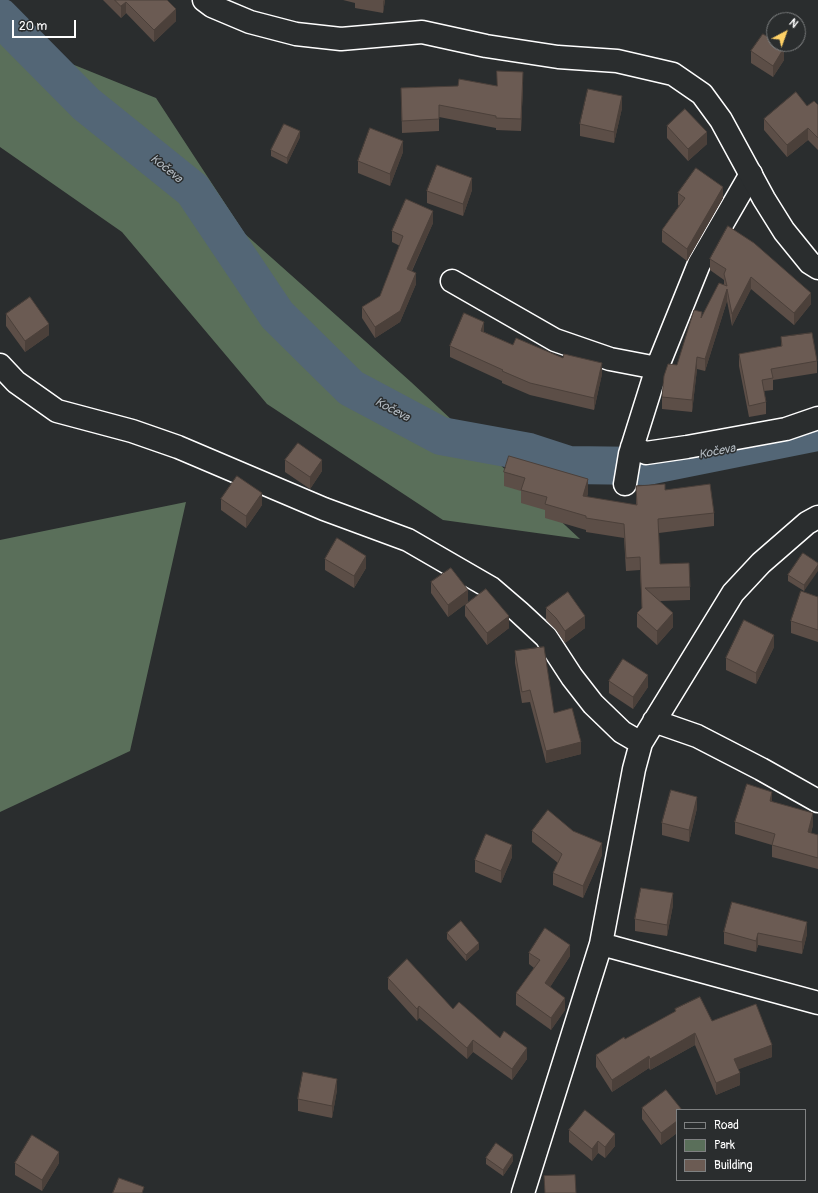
<!DOCTYPE html>
<meta charset="utf-8">
<style>
body{margin:0}
#map{position:relative;width:818px;height:1193px;overflow:hidden;background:#2a2d2e;font-family:Pangolin,sans-serif}
canvas{display:block}
.legend{position:absolute;left:676px;top:1109px;width:130px;height:72px;box-sizing:border-box;background:#2a2d2e;border:1px solid #7f8182;margin:0;padding:5px 7px;list-style:none;font-size:12px;color:#fff}
.legend li{display:flex;align-items:center;gap:8px;height:20px}
.legend b{width:20px;border:1px solid #7f8182}
.north{position:absolute;left:766px;top:12px;width:40px;height:40px;box-sizing:border-box;background:#2a2d2e;border:1px solid #7f8182;border-radius:50%;rotate:41deg;font-size:11px;font-weight:700;line-height:16px;text-align:center;color:#fff}
.north::after{content:'';display:block;margin:auto;width:14px;height:18px;background:#ffd166;clip-path:polygon(50% 0,100% 100%,50% 72%,0 100%)}
.scale{position:absolute;left:12px;top:20px;width:64px;height:18px;box-sizing:border-box;border:2px solid #fff;border-top:0;padding-left:5px;font-size:12px;line-height:14px;white-space:nowrap;color:#fff;-webkit-text-stroke:3px #2a2d2e;paint-order:stroke}
</style>
<div id="map">
<canvas width="818" height="1193"></canvas>
<ul class="legend">
<li><b style="height:5px;background:#2a2d2e"></b>Road</li>
<li><b style="height:11px;background:#5a6f5a"></b>Park</li>
<li><b style="height:11px;background:#6b5b53"></b>Building</li>
</ul>
<div class="north">N</div>
<div class="scale">20 m</div>
</div>
<script>
const g = document.querySelector('canvas').getContext('2d');
g.lineJoin = 'round';
function paint(path, color) {
  g.fillStyle = color;
  g.fill(path, 'evenodd');
}
function trace(path, color, width, dash) {
  g.strokeStyle = color;
  g.lineWidth = width;
  g.lineCap = dash ? 'butt' : 'round';
  g.setLineDash(dash || []);
  g.stroke(path);
}
function drawText(font, color, halo, rows, align = 'center') {
  g.font = font + ' Pangolin,sans-serif';
  g.lineWidth = 3;
  g.setLineDash([]);
  g.textBaseline = 'middle';
  g.strokeStyle = halo;
  g.fillStyle = color;
  for (const [text, x, y, turn = 0] of rows) {
    g.save();
    g.translate(x, y);
    g.rotate((+turn || 0) * Math.PI / 180);
    g.textAlign = isNaN(turn) ? turn : align;
    if (halo) g.strokeText(text, 0, 0);
    g.fillText(text, 0, 0);
    g.restore();
  }
}
const green = new Path2D(`
 M 0,35 L 156,98 L 245,234 L 411,382 L 580,539 L 443,520 L 267,404 L 122,232 L 0,147 Z
 M 186,502 L 130,751 L 0,812 L 0,540 Z`);
const river = new Path2D(`
 M 0,17 L 86,104 L 193,190 L 277,315 L 351,388 L 441,436 L 529,452 L 569,465 L 647,466 L 818,432`);
const minor = new Path2D(`
 M 452,281 L 555,340 L 610,359 L 657,368
 M 0,365 L 16,382 L 57,411 L 132,431 L 178,447 L 324,509 L 408,540 L 491,588 L 519,612 L 546,637 L 572,677 L 593,704 L 622,732 L 641,743
 M 632,447 L 646,453 L 687,447 L 786,429 L 818,418
 M 625,484 L 630,454 L 657,368 L 699,264 L 751,174
 M 654,721 L 697,736 L 761,769 L 818,801
 M 601,944 L 818,1003
 M 523,1193 L 601,944 L 634,769 L 641,743 L 733,593 L 761,563 L 807,523 L 818,517`);
const major = new Path2D(`
 M 204,0 L 212,6 L 250,22 L 296,34 L 341,39 L 422,32 L 486,46 L 558,57 L 617,61 L 673,74 L 702,94 L 721,120 L 764,199 L 784,231 L 810,263 L 818,268`);
const wall = new Path2D(`
 M 103,0 L 167,0 L 176,21 L 154,42 L 126,13 L 121,18 Z
 M 343,0 L 385,0 L 383,13 L 355,8 L 355,3 Z
 M 751,51 L 784,60 L 773,77 L 751,63 Z
 M 523,84 L 521,131 L 496,130 L 496,128 L 439,117 L 439,131 L 402,133 L 401,88 L 497,86 Z
 M 818,105 L 818,150 L 808,140 L 787,157 L 764,130 L 764,119 L 807,106 Z
 M 622,108 L 614,143 L 580,136 L 580,124 Z
 M 667,126 L 707,144 L 688,161 L 667,138 Z
 M 300,137 L 287,164 L 271,156 L 271,150 Z
 M 403,152 L 390,186 L 358,173 L 358,161 Z
 M 472,190 L 463,216 L 427,203 L 427,191 Z
 M 678,193 L 723,198 L 687,261 L 662,242 L 662,230 L 679,206 L 678,205 Z
 M 433,223 L 412,271 L 416,284 L 400,322 L 375,338 L 362,318 L 362,307 L 380,296 L 400,246 L 392,242 L 392,231 Z
 M 710,259 L 811,304 L 794,325 L 751,289 L 732,326 L 727,301 L 705,371 L 697,369 L 692,412 L 662,409 L 662,397 L 677,365 L 702,317 L 724,285 L 724,280 L 710,270 Z
 M 6,314 L 49,335 L 25,352 L 6,326 Z
 M 484,332 L 513,345 L 563,358 L 602,374 L 594,410 L 530,395 L 502,383 L 502,381 L 450,357 L 450,346 Z
 M 781,337 L 817,361 L 817,373 L 773,380 L 773,390 L 764,391 L 766,402 L 766,414 L 749,417 L 739,366 L 739,354 L 781,347 Z
 M 285,460 L 322,471 L 310,489 L 285,472 Z
 M 504,472 L 588,493 L 587,497 L 636,505 L 636,486 L 665,490 L 714,513 L 714,526 L 659,533 L 660,564 L 690,587 L 690,600 L 660,601 L 673,627 L 657,645 L 637,627 L 637,613 L 642,608 L 640,570 L 626,571 L 624,538 L 586,532 L 586,530 L 545,518 L 545,510 L 521,503 L 521,491 L 504,486 Z
 M 221,499 L 262,505 L 246,528 L 221,510 Z
 M 325,559 L 366,568 L 354,588 L 325,570 Z
 M 818,563 L 804,591 L 788,581 L 788,575 Z
 M 431,582 L 468,602 L 448,617 L 431,593 Z
 M 818,597 L 818,642 L 791,633 L 791,621 Z
 M 465,605 L 509,628 L 487,645 L 465,616 Z
 M 546,608 L 585,628 L 565,643 L 556,630 L 546,620 Z
 M 774,647 L 756,684 L 726,670 L 726,658 Z
 M 515,651 L 554,713 L 581,754 L 546,763 L 530,702 L 522,703 L 515,663 Z
 M 609,681 L 648,687 L 633,709 L 609,693 Z
 M 772,802 L 813,825 L 811,833 L 818,835 L 818,869 L 772,857 L 772,845 L 735,834 L 735,822 Z
 M 697,808 L 689,842 L 662,835 L 662,823 Z
 M 532,831 L 602,855 L 583,898 L 553,885 L 553,873 L 558,863 L 532,842 Z
 M 512,857 L 501,883 L 475,872 L 475,860 Z
 M 673,905 L 667,936 L 635,931 L 635,919 Z
 M 724,932 L 807,934 L 802,954 L 758,945 L 756,952 L 724,944 Z
 M 447,933 L 479,949 L 466,961 L 447,939 Z
 M 529,953 L 570,956 L 550,987 L 565,1010 L 551,1030 L 516,1005 L 516,993 L 534,968 L 529,964 Z
 M 388,978 L 453,1009 L 500,1038 L 527,1059 L 512,1080 L 473,1052 L 467,1059 L 419,1018 L 417,1021 L 388,989 Z
 M 675,1009 L 712,1021 L 772,1057 L 738,1069 L 740,1085 L 716,1095 L 695,1045 L 650,1070 L 649,1068 L 612,1092 L 596,1067 L 596,1055 L 675,1012 Z
 M 337,1090 L 332,1118 L 298,1111 L 298,1099 Z
 M 642,1108 L 677,1110 L 677,1133 L 661,1145 L 642,1119 Z
 M 569,1130 L 615,1146 L 605,1158 L 598,1153 L 592,1161 L 569,1142 Z
 M 486,1158 L 513,1161 L 503,1176 L 486,1164 Z
 M 15,1163 L 59,1163 L 42,1191 L 15,1175 Z`);
const shadedWall = new Path2D(`
 M 384,0 L 385,0 L 383,13 L 383,1 Z
 M 126,2 L 126,13 L 121,18 L 121,6 Z
 M 176,9 L 176,21 L 154,42 L 154,30 Z
 M 784,48 L 784,60 L 773,77 L 773,66 Z
 M 523,72 L 523,84 L 521,131 L 521,119 Z
 M 622,96 L 622,108 L 614,143 L 614,132 Z
 M 808,128 L 808,140 L 787,157 L 787,145 Z
 M 300,131 L 300,137 L 287,164 L 287,158 Z
 M 707,132 L 707,144 L 688,161 L 688,149 Z
 M 403,141 L 403,152 L 390,186 L 390,174 Z
 M 472,178 L 472,190 L 463,216 L 463,204 Z
 M 723,187 L 723,198 L 687,261 L 687,249 Z
 M 433,211 L 433,223 L 407,281 L 407,269 Z
 M 416,273 L 416,284 L 400,322 L 375,338 L 375,327 Z
 M 751,277 L 751,289 L 732,326 L 732,314 Z
 M 727,289 L 727,301 L 705,371 L 705,359 Z
 M 811,293 L 811,304 L 794,325 L 794,313 Z
 M 484,322 L 484,334 L 481,331 Z
 M 49,324 L 49,335 L 25,352 L 25,341 Z
 M 697,357 L 697,369 L 692,412 L 692,400 Z
 M 602,363 L 602,374 L 594,410 L 594,398 Z
 M 322,460 L 322,471 L 310,489 L 310,477 Z
 M 588,479 L 588,493 L 583,509 L 583,496 Z
 M 262,493 L 262,505 L 246,528 L 246,516 Z
 M 366,556 L 366,568 L 354,588 L 354,576 Z
 M 818,565 L 818,571 L 804,591 L 804,585 Z
 M 468,590 L 468,602 L 448,617 L 448,605 Z
 M 673,613 L 673,627 L 657,645 L 657,631 Z
 M 509,616 L 509,628 L 487,645 L 487,633 Z
 M 585,616 L 585,628 L 565,643 L 565,631 Z
 M 774,635 L 774,647 L 756,684 L 756,673 Z
 M 648,675 L 648,687 L 633,709 L 633,697 Z
 M 581,742 L 581,754 L 546,763 L 546,751 Z
 M 772,792 L 772,804 L 770,801 Z
 M 697,797 L 697,808 L 689,842 L 689,830 Z
 M 813,813 L 813,825 L 808,844 L 808,832 Z
 M 602,843 L 602,855 L 583,898 L 583,886 Z
 M 512,845 L 512,857 L 501,883 L 501,871 Z
 M 673,893 L 673,905 L 667,936 L 667,925 Z
 M 807,922 L 807,934 L 802,954 L 802,942 Z
 M 758,933 L 758,945 L 756,952 L 756,941 Z
 M 479,943 L 479,949 L 466,961 L 466,955 Z
 M 570,945 L 570,956 L 545,995 L 545,983 Z
 M 565,998 L 565,1010 L 551,1030 L 551,1018 Z
 M 419,1006 L 419,1018 L 417,1021 L 417,1009 Z
 M 695,1033 L 695,1045 L 650,1070 L 650,1059 Z
 M 473,1040 L 473,1052 L 467,1059 L 467,1048 Z
 M 772,1045 L 772,1057 L 734,1071 L 734,1059 Z
 M 527,1048 L 527,1059 L 512,1080 L 512,1069 Z
 M 649,1056 L 649,1068 L 612,1092 L 612,1080 Z
 M 740,1073 L 740,1085 L 716,1095 L 716,1083 Z
 M 337,1079 L 337,1090 L 332,1118 L 332,1106 Z
 M 677,1121 L 677,1133 L 661,1145 L 661,1133 Z
 M 615,1134 L 615,1146 L 605,1158 L 605,1147 Z
 M 598,1141 L 598,1153 L 592,1161 L 592,1149 Z
 M 59,1152 L 59,1163 L 42,1191 L 42,1180 Z
 M 513,1155 L 513,1161 L 503,1176 L 503,1170 Z`);
const building = new Path2D(`
 M 115,0 L 167,0 L 176,9 L 154,30 L 126,2 L 121,6 Z
 M 763,34 L 774,41 L 774,44 L 778,44 L 784,48 L 773,66 L 751,51 Z
 M 497,71 L 523,72 L 521,119 L 496,118 L 496,116 L 439,105 L 439,119 L 402,121 L 401,88 L 458,86 L 459,79 L 497,86 Z
 M 588,89 L 622,96 L 614,132 L 580,124 Z
 M 796,92 L 807,106 L 814,101 L 818,105 L 818,138 L 808,128 L 787,145 L 764,119 Z
 M 685,109 L 707,132 L 688,149 L 667,126 Z
 M 284,124 L 300,131 L 287,158 L 271,150 Z
 M 370,128 L 403,141 L 390,174 L 358,161 Z
 M 437,165 L 472,178 L 463,204 L 427,191 Z
 M 696,168 L 723,187 L 687,249 L 662,230 L 685,198 L 678,193 Z
 M 406,199 L 433,211 L 407,269 L 416,273 L 400,311 L 375,327 L 362,307 L 380,296 L 403,236 L 392,231 Z
 M 728,226 L 754,243 L 811,293 L 794,313 L 751,277 L 732,314 L 727,289 L 705,359 L 697,357 L 692,400 L 662,397 L 664,376 L 668,364 L 677,365 L 694,310 L 702,312 L 701,318 L 719,283 L 727,286 L 724,274 L 726,269 L 710,259 Z
 M 30,297 L 49,324 L 25,341 L 6,314 Z
 M 464,313 L 484,322 L 481,331 L 513,345 L 516,338 L 563,358 L 564,354 L 602,363 L 594,398 L 530,383 L 502,371 L 503,370 L 450,346 Z
 M 812,333 L 817,361 L 771,369 L 773,378 L 762,380 L 766,402 L 749,406 L 739,354 L 782,346 L 781,337 Z
 M 298,443 L 322,460 L 310,477 L 285,460 Z
 M 509,456 L 588,479 L 583,496 L 637,505 L 636,486 L 665,484 L 665,490 L 710,484 L 714,513 L 658,519 L 660,564 L 689,563 L 690,587 L 645,588 L 673,613 L 657,631 L 637,613 L 642,608 L 640,557 L 626,558 L 624,524 L 586,518 L 586,516 L 545,504 L 547,497 L 521,490 L 525,478 L 504,472 Z
 M 237,476 L 262,493 L 246,516 L 221,499 Z
 M 337,538 L 366,556 L 354,576 L 325,559 Z
 M 803,553 L 818,563 L 818,565 L 804,585 L 788,575 Z
 M 451,568 L 468,590 L 448,605 L 431,582 Z
 M 486,589 L 509,616 L 487,633 L 465,605 Z
 M 801,591 L 818,597 L 818,630 L 791,621 Z
 M 568,592 L 585,616 L 565,631 L 556,618 L 546,608 Z
 M 744,620 L 774,635 L 756,673 L 726,658 Z
 M 544,647 L 554,713 L 572,708 L 581,742 L 546,751 L 530,690 L 522,692 L 515,651 Z
 M 623,659 L 648,675 L 633,697 L 609,681 Z
 M 747,784 L 772,792 L 770,801 L 813,813 L 808,832 L 818,835 L 818,858 L 772,845 L 775,834 L 735,822 Z
 M 671,790 L 697,797 L 689,830 L 662,823 Z
 M 548,810 L 573,831 L 602,843 L 583,886 L 553,873 L 562,854 L 532,831 Z
 M 486,834 L 512,845 L 501,871 L 475,860 Z
 M 641,888 L 673,893 L 667,925 L 635,919 Z
 M 732,902 L 807,922 L 802,942 L 758,933 L 756,941 L 724,932 Z
 M 461,921 L 479,943 L 466,955 L 447,933 Z
 M 545,928 L 570,945 L 545,983 L 565,998 L 551,1018 L 516,993 L 540,960 L 529,953 Z
 M 407,959 L 453,1009 L 459,1002 L 500,1038 L 504,1031 L 527,1048 L 512,1069 L 473,1040 L 467,1048 L 419,1006 L 417,1009 L 388,978 Z
 M 700,997 L 712,1021 L 756,1004 L 772,1045 L 734,1059 L 740,1073 L 716,1083 L 695,1033 L 650,1059 L 649,1056 L 612,1080 L 596,1055 L 624,1037 L 625,1039 L 676,1011 L 675,1009 Z
 M 303,1072 L 337,1079 L 332,1106 L 298,1099 Z
 M 666,1090 L 682,1110 L 677,1110 L 677,1121 L 661,1133 L 642,1108 Z
 M 585,1110 L 615,1134 L 605,1147 L 598,1141 L 592,1149 L 569,1130 Z
 M 32,1135 L 59,1152 L 42,1180 L 15,1163 Z
 M 496,1143 L 513,1155 L 503,1170 L 486,1158 Z
 M 575,1175 L 576,1193 L 545,1193 L 544,1176 Z
 M 119,1178 L 144,1187 L 142,1193 L 113,1193 Z`);
const waterNames = [
 ["Kočeva",166,169,39],
 ["Kočeva",392,410,28],
 ["Kočeva",717,452,-11]
];
paint(green, '#5a6f5a');
trace(river, '#536676', 38);
trace(minor, '#fff', 25);
trace(major, '#fff', 25);
trace(minor, '#2a2d2e', 22);
trace(major, '#2a2d2e', 22);
paint(wall, '#5c4e47');
paint(shadedWall, '#4b403a');
paint(building, '#6b5b53');
trace(building, '#4b403a', 1);
drawText('italic 12px', '#b2bac1', '#2a2d2e', waterNames);
</script>
